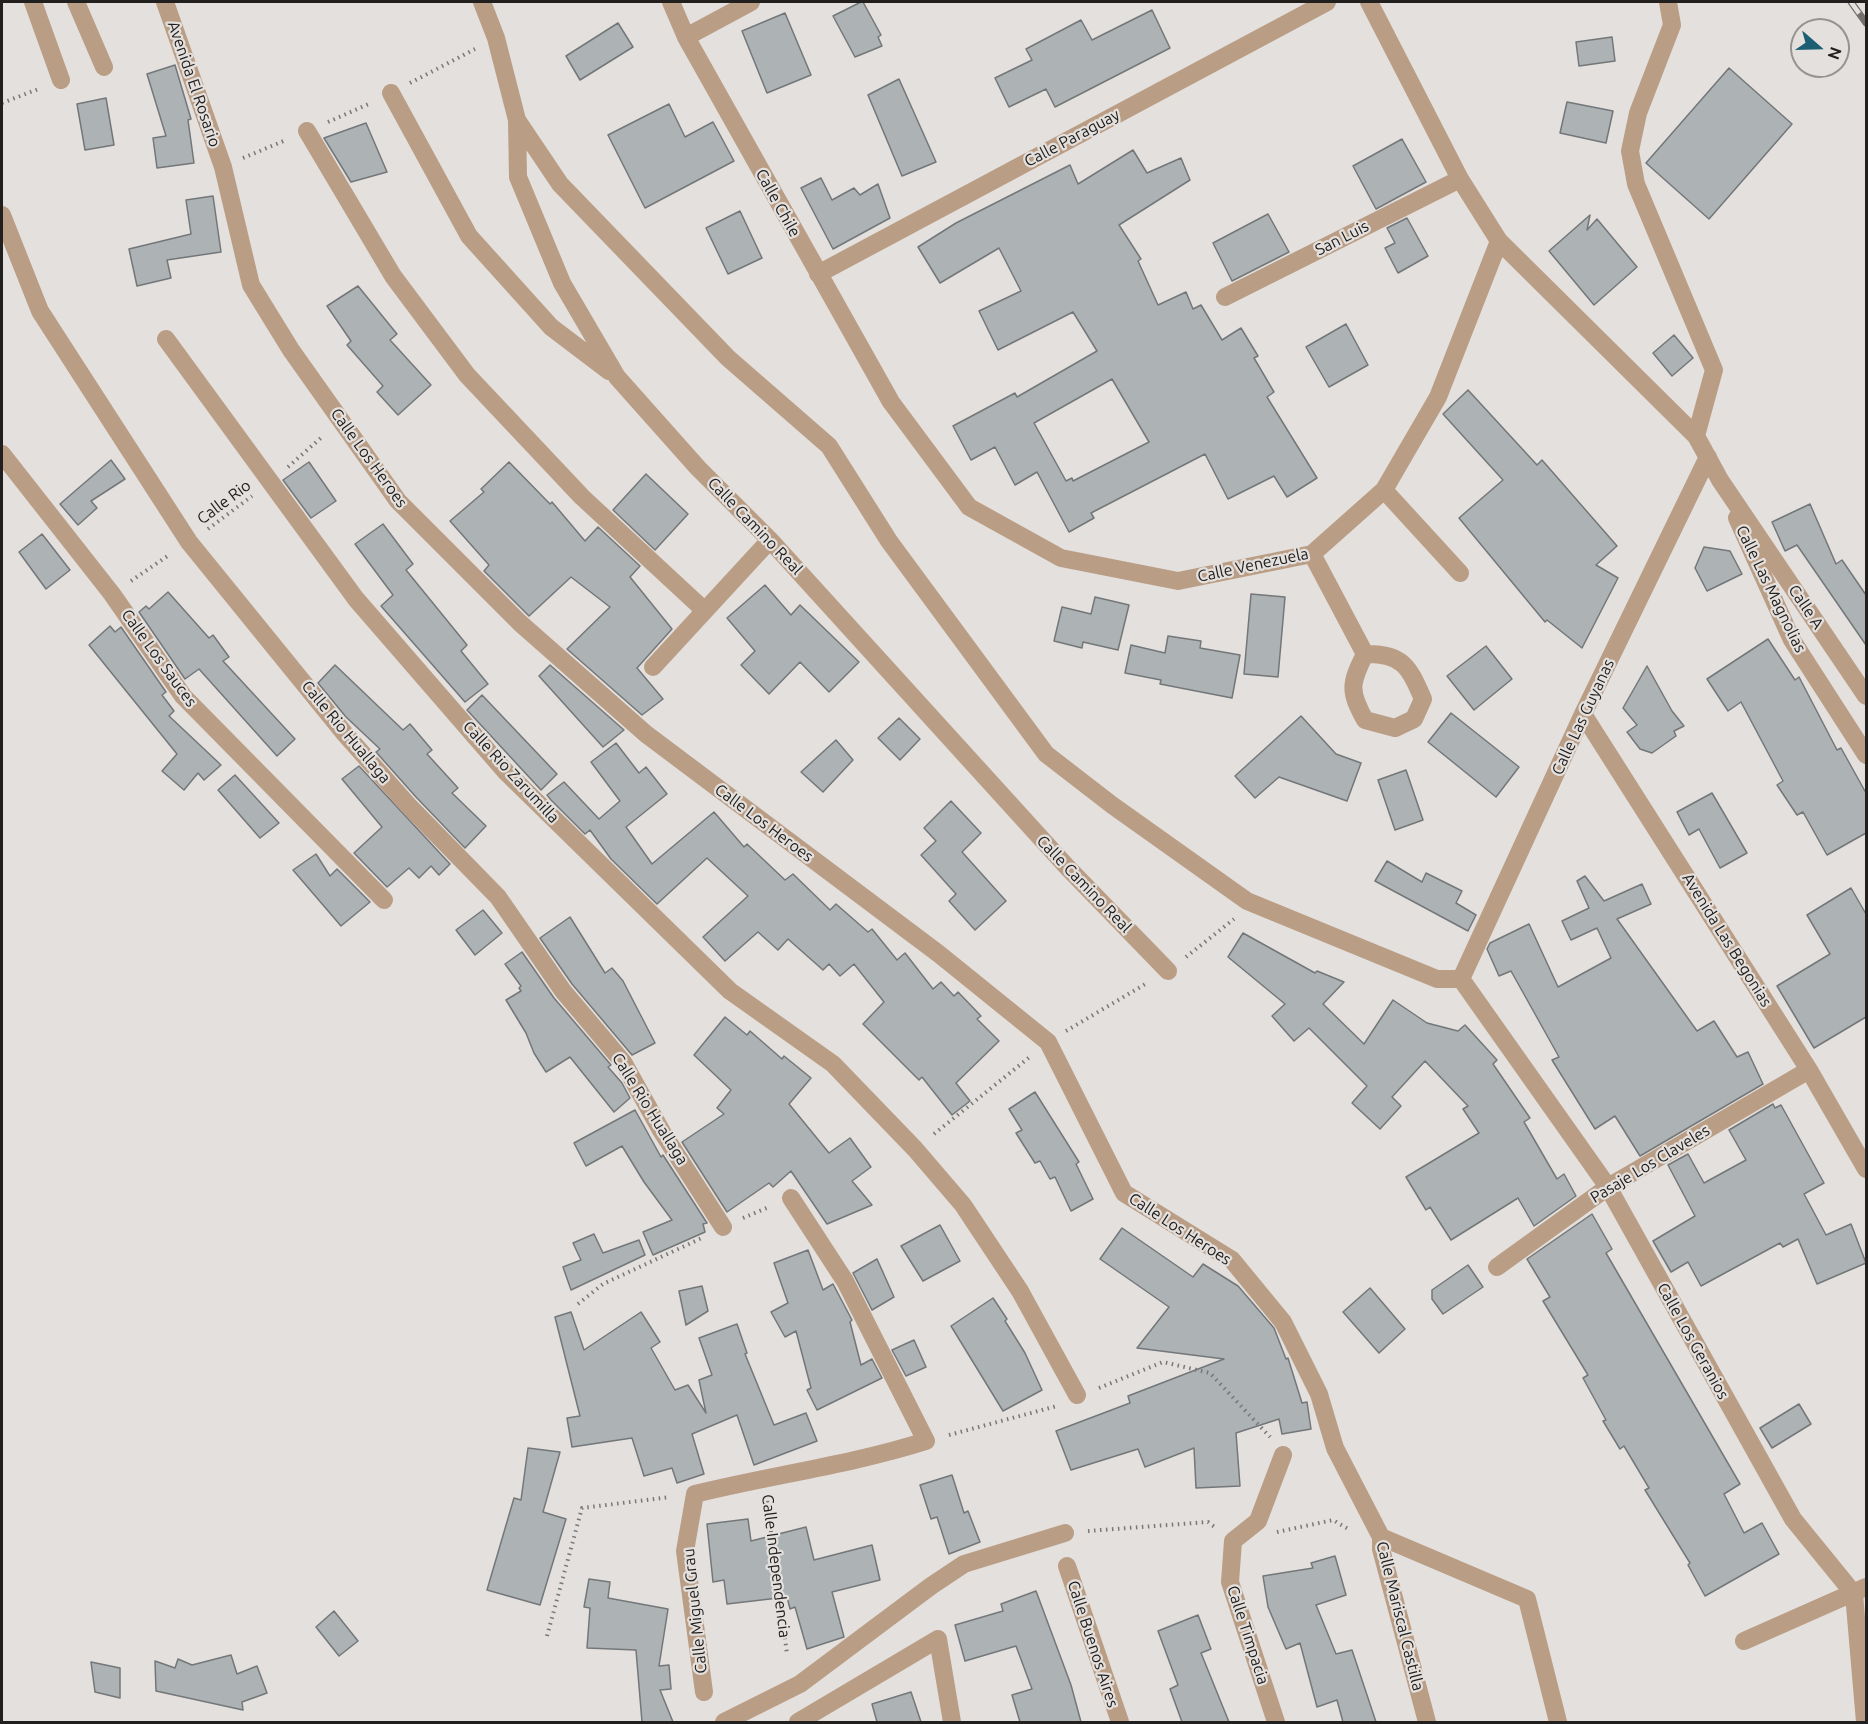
<!DOCTYPE html>
<style>
body{margin:0}
#map{position:relative;width:1868px;height:1724px;overflow:hidden;background:#e4e0dd;font-family:Ubuntu,sans-serif}
canvas{display:block}
.frame{position:absolute;inset:0;border:3px solid #22201f;pointer-events:none}
.north{position:absolute;left:1790px;top:18px;width:60px;height:60px;box-sizing:border-box;background:#e4e0dd;border:2px solid #969391;border-radius:50%;rotate:110deg;font-size:16px;font-weight:700;line-height:24px;text-align:center;color:#22201f}
.north::after{content:'';display:block;margin:auto;width:21px;height:27px;background:#1c5f72;clip-path:polygon(50% 0,100% 100%,50% 72%,0 100%)}
</style>
<div id="map">
<canvas width="1868" height="1724"></canvas>
<div class="frame"></div>
<div class="north">N</div>
</div>
<script>
const g = document.querySelector('canvas').getContext('2d');
g.lineJoin = 'round';
function paint(path, color) {
  g.fillStyle = color;
  g.fill(path, 'evenodd');
}
function trace(path, color, width, dash) {
  g.strokeStyle = color;
  g.lineWidth = width;
  g.lineCap = dash ? 'butt' : 'round';
  g.setLineDash(dash || []);
  g.stroke(path);
}
function drawText(font, color, halo, rows, align = 'center') {
  g.font = font + ' Ubuntu,sans-serif';
  g.lineWidth = 4.5;
  g.setLineDash([]);
  g.textBaseline = 'middle';
  g.strokeStyle = halo;
  g.fillStyle = color;
  for (const [text, x, y, turn = 0] of rows) {
    g.save();
    g.translate(x, y);
    g.rotate((+turn || 0) * Math.PI / 180);
    g.textAlign = isNaN(turn) ? turn : align;
    if (halo) g.strokeText(text, 0, 0);
    g.fillText(text, 0, 0);
    g.restore();
  }
}
const building = new Path2D(`
 M 861,2 L 863,2 L 881,35 L 878,37 L 882,46 L 855,57 L 833,16 Z
 M 1152,10 L 1170,48 L 1055,107 L 1046,89 L 1009,107 L 995,78 L 1032,60 L 1026,49 L 1081,20 L 1092,40 Z
 M 785,13 L 811,75 L 767,93 L 742,31 Z
 M 618,23 L 633,47 L 580,80 L 566,56 Z
 M 1612,37 L 1615,61 L 1579,66 L 1576,42 Z
 M 175,65 L 191,119 L 188,120 L 194,163 L 157,168 L 153,138 L 166,136 L 147,74 Z
 M 1729,68 L 1792,124 L 1709,219 L 1646,163 Z
 M 899,79 L 936,162 L 902,176 L 868,95 Z
 M 106,98 L 114,145 L 85,150 L 77,104 Z
 M 1567,102 L 1613,111 L 1606,143 L 1560,133 Z
 M 669,104 L 685,137 L 713,122 L 734,161 L 645,208 L 608,135 Z
 M 366,123 L 387,172 L 351,182 L 324,138 Z
 M 1402,139 L 1426,182 L 1376,209 L 1353,166 Z
 M 1133,150 L 1147,173 L 1181,158 L 1190,180 L 1119,225 L 1141,259 L 1138,261 L 1158,305 L 1186,292 L 1193,309 L 1201,305 L 1222,340 L 1241,328 L 1258,356 L 1254,358 L 1274,392 L 1267,397 L 1317,478 L 1287,497 L 1274,476 L 1228,499 L 1205,454 L 1091,513 L 1094,518 L 1069,532 L 1037,472 L 1015,485 L 995,447 L 971,460 L 953,426 L 1015,393 L 1017,397 L 1097,351 L 1073,312 L 998,350 L 979,311 L 1021,291 L 999,248 L 940,283 L 918,247 L 956,223 L 1070,165 L 1078,184 ZM 1112,379 L 1149,442 L 1073,481 L 1072,478 L 1066,481 L 1034,423 Z
 M 821,178 L 832,200 L 854,188 L 860,195 L 878,184 L 890,218 L 833,249 L 801,188 Z
 M 213,196 L 221,252 L 167,260 L 171,278 L 137,286 L 129,249 L 191,234 L 186,200 Z
 M 740,211 L 762,258 L 728,274 L 706,228 Z
 M 1268,214 L 1289,252 L 1232,281 L 1213,243 Z
 M 1590,215 L 1587,230 L 1597,219 L 1637,267 L 1594,305 L 1549,251 Z
 M 1407,218 L 1428,256 L 1398,273 L 1385,248 L 1395,243 L 1387,228 Z
 M 358,286 L 397,334 L 390,340 L 431,385 L 398,415 L 377,392 L 383,386 L 347,345 L 351,341 L 327,306 Z
 M 1346,324 L 1368,365 L 1329,387 L 1306,347 Z
 M 1674,335 L 1693,358 L 1672,376 L 1653,353 Z
 M 1468,390 L 1537,465 L 1542,460 L 1617,546 L 1596,565 L 1618,578 L 1582,648 L 1547,620 L 1545,622 L 1459,518 L 1503,480 L 1443,414 Z
 M 111,460 L 125,479 L 91,501 L 97,508 L 78,525 L 60,504 Z
 M 309,462 L 336,501 L 311,518 L 283,480 Z
 M 509,462 L 550,504 L 552,502 L 585,541 L 598,527 L 640,566 L 630,577 L 672,629 L 637,668 L 663,699 L 642,715 L 567,649 L 610,607 L 571,577 L 529,616 L 484,571 L 489,565 L 450,521 L 484,492 L 481,489 Z
 M 646,474 L 688,514 L 655,550 L 613,510 Z
 M 1810,504 L 1836,564 L 1842,560 L 1866,595 L 1866,645 L 1797,545 L 1785,551 L 1772,522 Z
 M 383,524 L 413,564 L 406,570 L 467,645 L 461,651 L 488,684 L 465,702 L 381,606 L 393,595 L 355,544 Z
 M 42,534 L 70,570 L 46,589 L 19,552 Z
 M 1704,547 L 1730,551 L 1742,574 L 1707,591 L 1695,568 Z
 M 765,585 L 791,615 L 800,605 L 859,662 L 829,692 L 800,662 L 769,694 L 741,665 L 755,651 L 727,618 Z
 M 168,592 L 209,638 L 213,635 L 229,657 L 223,661 L 295,739 L 277,756 L 199,669 L 185,679 L 139,612 L 146,606 L 149,609 Z
 M 1251,594 L 1285,597 L 1278,677 L 1244,674 Z
 M 1095,597 L 1129,605 L 1118,650 L 1083,642 L 1082,648 L 1054,641 L 1062,607 L 1091,614 Z
 M 110,626 L 115,632 L 121,627 L 166,692 L 162,695 L 174,711 L 169,716 L 221,765 L 204,780 L 198,773 L 184,790 L 162,771 L 177,754 L 89,645 Z
 M 1168,636 L 1201,641 L 1200,648 L 1240,655 L 1232,698 L 1160,684 L 1161,680 L 1125,673 L 1131,645 L 1165,653 Z
 M 1768,639 L 1795,680 L 1799,677 L 1837,750 L 1841,748 L 1866,793 L 1866,833 L 1827,855 L 1803,812 L 1797,815 L 1777,785 L 1783,781 L 1741,702 L 1728,711 L 1707,679 Z
 M 1486,646 L 1512,679 L 1474,710 L 1447,676 Z
 M 335,665 L 403,730 L 410,724 L 432,750 L 427,754 L 458,788 L 452,793 L 486,826 L 465,848 L 416,797 L 376,752 L 380,749 L 346,717 L 318,683 Z
 M 550,665 L 624,730 L 603,747 L 539,676 Z
 M 1647,666 L 1672,711 L 1684,726 L 1674,731 L 1676,736 L 1652,753 L 1640,749 L 1627,732 L 1637,725 L 1623,708 Z
 M 482,695 L 557,774 L 541,790 L 467,710 Z
 M 1451,713 L 1519,767 L 1496,797 L 1428,742 Z
 M 1301,716 L 1336,754 L 1361,763 L 1347,801 L 1279,777 L 1255,798 L 1235,776 Z
 M 899,718 L 920,739 L 900,760 L 878,738 Z
 M 836,740 L 853,760 L 823,792 L 801,772 Z
 M 616,743 L 639,773 L 646,767 L 667,794 L 626,827 L 652,864 L 714,812 L 744,847 L 747,844 L 785,880 L 793,874 L 830,910 L 836,904 L 868,932 L 872,929 L 897,960 L 905,953 L 933,989 L 941,982 L 954,996 L 958,992 L 981,1016 L 977,1019 L 999,1041 L 956,1083 L 970,1101 L 952,1115 L 922,1077 L 919,1080 L 863,1024 L 884,1002 L 854,964 L 840,976 L 829,964 L 823,970 L 788,939 L 778,950 L 758,932 L 725,961 L 703,937 L 748,896 L 707,858 L 657,904 L 611,859 L 590,830 L 585,834 L 551,800 L 547,795 L 564,782 L 599,819 L 620,801 L 591,762 Z
 M 359,766 L 450,864 L 439,875 L 431,866 L 419,878 L 409,868 L 387,887 L 354,853 L 382,827 L 342,779 Z
 M 1406,770 L 1423,820 L 1395,830 L 1378,780 Z
 M 235,775 L 279,823 L 260,838 L 218,790 Z
 M 1712,793 L 1747,853 L 1720,868 L 1699,829 L 1689,835 L 1677,812 Z
 M 951,801 L 981,833 L 962,852 L 1006,901 L 975,930 L 949,901 L 956,894 L 921,855 L 936,841 L 924,828 Z
 M 316,854 L 330,876 L 337,869 L 370,902 L 341,926 L 293,870 Z
 M 1387,861 L 1422,882 L 1426,873 L 1462,891 L 1456,903 L 1476,915 L 1468,931 L 1375,881 Z
 M 1585,876 L 1604,901 L 1642,884 L 1651,904 L 1617,919 L 1697,1031 L 1714,1021 L 1737,1057 L 1748,1052 L 1763,1084 L 1640,1156 L 1615,1116 L 1595,1129 L 1552,1060 L 1559,1057 L 1511,971 L 1499,976 L 1487,949 L 1490,943 L 1529,924 L 1558,987 L 1611,958 L 1597,928 L 1571,940 L 1562,921 L 1589,908 L 1577,881 Z
 M 1851,888 L 1866,914 L 1866,1017 L 1814,1048 L 1777,986 L 1830,954 L 1807,915 Z
 M 483,910 L 502,933 L 475,955 L 456,930 Z
 M 570,917 L 605,973 L 612,968 L 623,981 L 655,1043 L 632,1055 L 572,984 L 540,938 Z
 M 1243,933 L 1315,973 L 1317,971 L 1344,982 L 1323,1004 L 1364,1044 L 1393,1000 L 1427,1023 L 1458,1031 L 1465,1025 L 1497,1060 L 1493,1064 L 1530,1118 L 1524,1122 L 1557,1179 L 1564,1174 L 1576,1196 L 1534,1226 L 1518,1198 L 1451,1240 L 1430,1207 L 1426,1210 L 1406,1177 L 1479,1133 L 1463,1109 L 1468,1106 L 1425,1061 L 1392,1097 L 1401,1106 L 1380,1129 L 1352,1103 L 1367,1086 L 1309,1028 L 1294,1041 L 1272,1016 L 1285,1004 L 1228,957 Z
 M 522,952 L 554,998 L 611,1065 L 608,1067 L 622,1083 L 630,1098 L 614,1112 L 570,1057 L 546,1072 L 534,1053 L 526,1033 L 506,1000 L 521,991 L 519,988 L 521,986 L 505,964 Z
 M 725,1017 L 747,1035 L 750,1031 L 782,1059 L 784,1056 L 811,1078 L 789,1104 L 829,1153 L 850,1138 L 871,1167 L 852,1181 L 872,1205 L 827,1224 L 791,1171 L 773,1187 L 769,1183 L 727,1212 L 682,1142 L 724,1114 L 717,1108 L 731,1090 L 694,1055 Z
 M 1035,1092 L 1079,1162 L 1076,1164 L 1093,1199 L 1071,1211 L 1055,1177 L 1050,1179 L 1040,1161 L 1035,1163 L 1016,1133 L 1022,1130 L 1009,1109 Z
 M 1773,1104 L 1775,1108 L 1781,1105 L 1824,1183 L 1804,1194 L 1826,1235 L 1851,1224 L 1866,1263 L 1817,1284 L 1798,1239 L 1783,1247 L 1780,1243 L 1701,1286 L 1688,1262 L 1671,1272 L 1653,1241 L 1695,1216 L 1668,1165 L 1688,1154 L 1704,1183 L 1746,1160 L 1729,1130 Z
 M 635,1110 L 661,1157 L 663,1155 L 707,1223 L 703,1224 L 705,1232 L 653,1255 L 643,1232 L 672,1220 L 644,1182 L 622,1146 L 586,1166 L 574,1143 Z
 M 1592,1214 L 1612,1249 L 1606,1253 L 1740,1484 L 1724,1494 L 1744,1533 L 1762,1523 L 1779,1554 L 1705,1596 L 1688,1565 L 1690,1563 L 1645,1490 L 1649,1488 L 1624,1446 L 1620,1449 L 1603,1421 L 1606,1420 L 1583,1378 L 1588,1375 L 1543,1301 L 1550,1297 L 1527,1259 Z
 M 940,1225 L 960,1261 L 923,1281 L 901,1246 Z
 M 1122,1228 L 1193,1277 L 1203,1264 L 1238,1286 L 1274,1328 L 1286,1359 L 1288,1358 L 1302,1403 L 1307,1402 L 1311,1429 L 1282,1434 L 1279,1419 L 1236,1433 L 1240,1486 L 1196,1488 L 1194,1448 L 1145,1467 L 1138,1449 L 1071,1470 L 1056,1431 L 1130,1403 L 1128,1396 L 1224,1359 L 1137,1348 L 1169,1307 L 1100,1259 Z
 M 594,1234 L 603,1253 L 639,1240 L 645,1255 L 571,1290 L 563,1267 L 581,1260 L 573,1243 Z
 M 808,1250 L 823,1290 L 833,1284 L 852,1320 L 850,1322 L 861,1365 L 872,1359 L 882,1378 L 817,1410 L 807,1390 L 811,1388 L 796,1331 L 785,1337 L 771,1312 L 788,1303 L 774,1263 Z
 M 877,1259 L 894,1297 L 872,1310 L 853,1273 Z
 M 1468,1265 L 1483,1287 L 1443,1314 L 1432,1299 L 1432,1290 Z
 M 702,1286 L 708,1311 L 686,1325 L 679,1291 Z
 M 1370,1288 L 1405,1329 L 1379,1353 L 1343,1312 Z
 M 993,1298 L 1007,1319 L 1005,1321 L 1025,1353 L 1042,1390 L 1003,1411 L 951,1326 Z
 M 571,1312 L 584,1350 L 641,1312 L 660,1342 L 651,1348 L 675,1390 L 688,1385 L 706,1413 L 699,1380 L 712,1375 L 699,1338 L 737,1324 L 747,1353 L 745,1354 L 774,1425 L 806,1413 L 817,1441 L 754,1465 L 737,1415 L 692,1434 L 704,1474 L 677,1483 L 672,1468 L 644,1476 L 632,1438 L 572,1447 L 567,1418 L 580,1416 L 555,1317 Z
 M 914,1340 L 926,1367 L 906,1376 L 892,1350 Z
 M 1799,1404 L 1811,1424 L 1772,1448 L 1760,1428 Z
 M 528,1448 L 560,1452 L 543,1512 L 566,1519 L 540,1605 L 487,1590 L 514,1498 L 521,1500 Z
 M 952,1475 L 964,1513 L 968,1511 L 980,1542 L 949,1554 L 937,1517 L 931,1519 L 920,1485 Z
 M 748,1519 L 751,1541 L 806,1527 L 814,1560 L 872,1545 L 880,1580 L 832,1592 L 844,1637 L 807,1649 L 795,1607 L 790,1609 L 787,1597 L 727,1604 L 724,1580 L 713,1582 L 707,1524 Z
 M 1335,1556 L 1346,1595 L 1316,1605 L 1336,1654 L 1352,1650 L 1376,1722 L 1343,1722 L 1337,1700 L 1317,1707 L 1300,1643 L 1286,1649 L 1268,1607 L 1263,1576 L 1313,1568 L 1311,1563 Z
 M 589,1579 L 610,1582 L 608,1598 L 668,1609 L 659,1666 L 669,1665 L 671,1689 L 660,1690 L 673,1722 L 642,1722 L 636,1650 L 587,1648 L 590,1608 L 584,1607 Z
 M 1036,1591 L 1071,1685 L 1081,1722 L 1020,1722 L 1012,1695 L 1032,1689 L 1016,1646 L 965,1661 L 955,1625 L 1003,1611 L 1001,1604 Z
 M 334,1611 L 358,1641 L 339,1656 L 316,1627 Z
 M 1198,1615 L 1211,1649 L 1201,1653 L 1229,1722 L 1182,1722 L 1170,1689 L 1178,1685 L 1158,1631 Z
 M 231,1655 L 237,1674 L 257,1666 L 267,1693 L 242,1702 L 243,1710 L 156,1691 L 155,1661 L 175,1668 L 178,1659 L 192,1665 Z
 M 91,1662 L 120,1668 L 120,1698 L 95,1692 Z
 M 911,1692 L 921,1722 L 877,1722 L 872,1704 Z`);
const path = new Path2D(`
 M 410,83 L 475,49
 M 2,103 L 41,88
 M 328,122 L 371,103
 M 243,158 L 286,140
 M 288,467 L 323,436
 M 208,529 L 252,496
 M 131,581 L 169,555
 M 1186,957 L 1234,919
 M 1066,1031 L 1147,983
 M 934,1134 L 1031,1056
 M 743,1218 L 769,1207
 M 578,1304 L 603,1284 L 704,1237
 M 1099,1388 L 1163,1362 L 1210,1373 L 1270,1437
 M 949,1435 L 1057,1406
 M 767,1501 L 787,1654
 M 1088,1531 L 1208,1522 L 1216,1528
 M 1277,1532 L 1333,1520 L 1350,1530
 M 547,1636 L 582,1508 L 670,1497`);
const street = new Path2D(`
 M 33,2 L 61,80
 M 76,2 L 104,67
 M 165,2 L 223,167 L 251,285 L 291,350 L 398,501 L 520,623 L 646,734 L 939,954 L 1048,1042 L 1124,1193 L 1232,1260 L 1283,1322 L 1319,1394 L 1335,1448 L 1381,1537 L 1381,1549 L 1427,1722
 M 482,2 L 496,38 L 517,120 L 518,177 L 562,283 L 617,377 L 698,468 L 770,540 L 1068,868 L 1168,971
 M 671,2 L 686,37 L 891,402 L 969,507 L 1061,558 L 1178,581 L 1312,554 L 1384,490 L 1438,397 L 1499,241
 M 1369,2 L 1460,179 L 1499,241 L 1696,436 L 1720,480 L 1866,696
 M 1668,2 L 1672,25 L 1638,113 L 1630,151 L 1636,184 L 1714,370 L 1696,436
 M 686,37 L 751,2
 M 391,93 L 469,236 L 551,327 L 609,371
 M 517,120 L 560,184 L 728,358 L 829,446 L 889,541 L 1046,754 L 1112,805 L 1247,901 L 1437,979 L 1461,979
 M 307,131 L 393,276 L 467,375 L 582,497 L 704,610
 M 2,215 L 40,311 L 189,542 L 345,734 L 408,805 L 498,897 L 563,991 L 623,1062 L 662,1132 L 723,1227
 M 818,274 L 1327,2
 M 1225,297 L 1460,179
 M 166,339 L 356,599 L 506,772 L 730,991 L 833,1064 L 915,1149 L 963,1205 L 1020,1291 L 1077,1395
 M 2,454 L 112,594 L 183,696 L 384,900
 M 1384,490 L 1460,573
 M 1737,518 L 1792,640 L 1866,755
 M 1312,554 L 1365,654 C 1350,684 1349,691 1365,720 L 1395,728 L 1414,719 L 1423,699 C 1409,667 1403,653 1365,654
 M 653,667 L 770,540
 M 1583,714 L 1809,1070 L 1866,1169
 M 1461,979 L 1608,1187 L 1793,1519 L 1854,1594 L 1865,1722
 M 1461,979 L 1583,714 L 1708,457
 M 1497,1267 L 1608,1187 L 1809,1070
 M 1381,1537 L 1527,1599 L 1558,1722
 M 1067,1566 L 1120,1722
 M 1744,1641 L 1866,1587
 M 704,1692 L 685,1551 L 695,1494 C 772,1475 850,1465 926,1441 L 845,1281 L 791,1198
 M 724,1722 L 800,1684 L 931,1586 L 964,1564 L 1065,1533
 M 798,1722 L 938,1639 L 952,1722
 M 1276,1722 L 1230,1582 L 1233,1541 L 1258,1521 L 1283,1455`);
const rail = new Path2D(`
 M 1851,2 L 1866,23`);
const streetNames = [
 ["Avenida El Rosario",194,84,71],
 ["Calle Paraguay",1072,138,-28],
 ["Calle Chile",778,203,61],
 ["San Luis",1342,238,-27],
 ["Calle Los Heroes",369,458,54],
 ["Calle Rio",224,502,-37],
 ["Calle Camino Real",755,526,46],
 ["Calle Venezuela",1253,565,-12],
 ["Calle Las Magnolias",1771,589,64],
 ["Calle A",1806,607,56],
 ["Calle Los Sauces",159,658,54],
 ["Calle Las Guyanas",1583,717,-65],
 ["Calle Rio Huallaga",346,732,50],
 ["Calle Rio Zarumilla",511,772,47],
 ["Calle Los Heroes",764,823,37],
 ["Calle Camino Real",1084,884,46],
 ["Avenida Las Begonias",1727,940,58],
 ["Calle Rio Huallaga",650,1109,58],
 ["Pasaje Los Claveles",1650,1164,-31],
 ["Calle Los Heroes",1180,1229,33],
 ["Calle Los Geranios",1693,1341,61],
 ["Calle Independencia",776,1566,83],
 ["Calle Miguel Grau",695,1611,-96],
 ["Calle Mariscal Castilla",1400,1616,76],
 ["Calle Timpacia",1248,1635,72],
 ["Calle Buenos Aires",1093,1644,72]
];
paint(building, '#adb2b4');
trace(building, '#737779', 1.5);
trace(path, '#7a7876', 4, [1.5, 4.5]);
trace(street, '#ba9d85', 18);
trace(rail, '#73706e', 7);
trace(rail, '#e4e0dd', 4.5, [14]);
drawText('16px', '#22201f', '#e4e0dd', streetNames);
</script>
